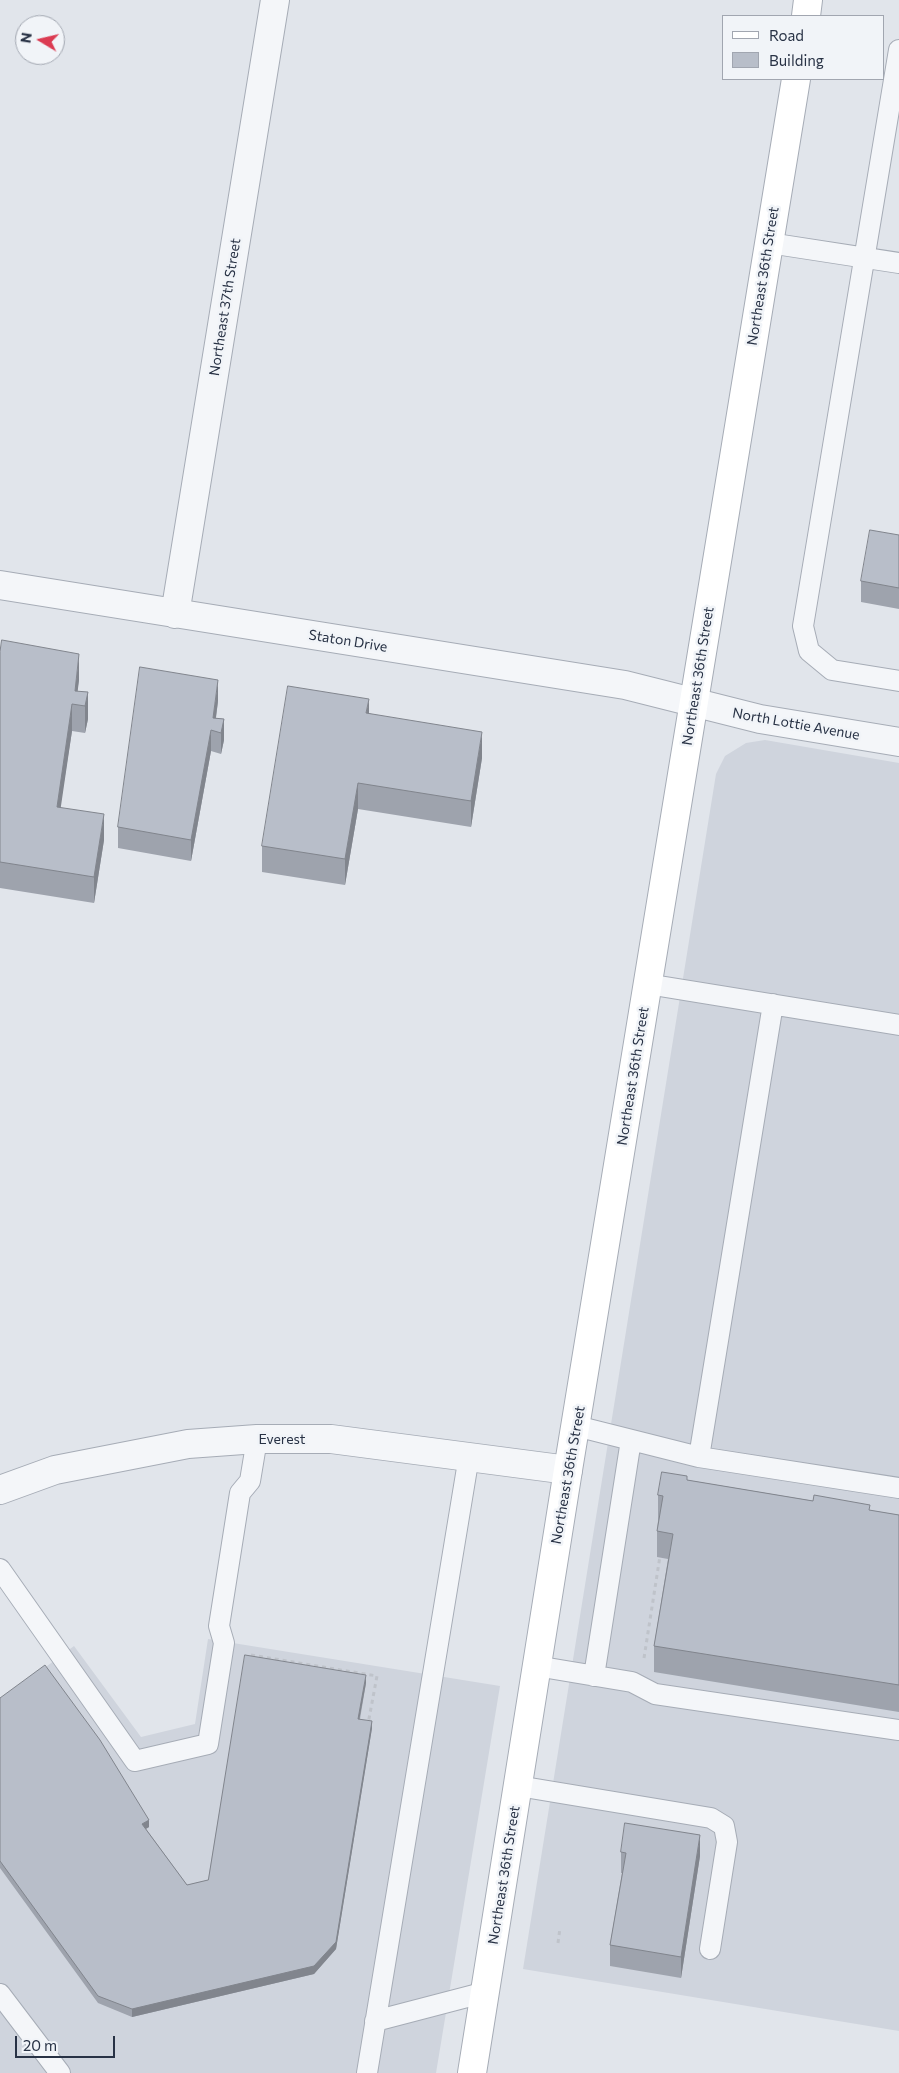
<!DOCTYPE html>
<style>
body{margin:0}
#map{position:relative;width:899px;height:2073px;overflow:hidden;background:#e1e5eb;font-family:Commissioner,sans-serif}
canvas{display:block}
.legend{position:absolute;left:722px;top:15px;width:162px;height:65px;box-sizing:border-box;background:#f1f4f8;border:1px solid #a1a6b0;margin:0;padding:6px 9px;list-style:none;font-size:15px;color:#283245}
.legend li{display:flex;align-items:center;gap:10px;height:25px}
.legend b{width:25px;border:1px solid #a1a6b0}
.north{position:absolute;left:15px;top:15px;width:50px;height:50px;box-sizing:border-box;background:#f1f4f8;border:1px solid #a1a6b0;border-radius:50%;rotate:279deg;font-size:14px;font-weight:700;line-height:20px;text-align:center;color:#283245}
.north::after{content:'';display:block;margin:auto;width:18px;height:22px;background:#db3b52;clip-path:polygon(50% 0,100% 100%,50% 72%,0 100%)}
.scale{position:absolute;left:15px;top:2036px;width:100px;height:22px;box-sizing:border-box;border:2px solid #283245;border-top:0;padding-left:6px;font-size:15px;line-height:18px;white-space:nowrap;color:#283245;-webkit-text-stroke:4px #f1f4f8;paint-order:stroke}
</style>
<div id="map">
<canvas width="899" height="2073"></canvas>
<ul class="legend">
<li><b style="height:6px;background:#fff"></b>Road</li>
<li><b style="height:14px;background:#b8bec9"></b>Building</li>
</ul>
<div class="north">N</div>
<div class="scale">20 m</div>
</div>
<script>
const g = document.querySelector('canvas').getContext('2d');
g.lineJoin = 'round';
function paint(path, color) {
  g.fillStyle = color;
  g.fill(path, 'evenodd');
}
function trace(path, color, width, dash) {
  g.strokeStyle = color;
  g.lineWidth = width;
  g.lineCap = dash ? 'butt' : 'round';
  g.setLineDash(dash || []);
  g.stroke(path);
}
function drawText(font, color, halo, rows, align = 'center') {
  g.font = font + ' Commissioner,sans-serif';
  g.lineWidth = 5;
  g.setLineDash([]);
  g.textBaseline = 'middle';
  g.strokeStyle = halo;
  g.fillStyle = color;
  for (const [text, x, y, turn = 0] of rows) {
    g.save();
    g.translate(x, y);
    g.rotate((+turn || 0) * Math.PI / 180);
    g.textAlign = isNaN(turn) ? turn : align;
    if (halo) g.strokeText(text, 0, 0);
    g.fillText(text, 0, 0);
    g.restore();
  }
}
const built = new Path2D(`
 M 765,740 L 899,763 L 899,2031 L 523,1969 L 716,774 L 725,756 L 746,743 Z
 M 208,1639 L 500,1686 L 436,2073 L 0,2073 L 0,1701 L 74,1646 L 141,1737 L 195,1724 Z`);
const path = new Path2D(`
 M 251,1655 L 377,1676 L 368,1724
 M 644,1658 L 660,1556
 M 558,1943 L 560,1928`);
const service = new Path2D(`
 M 899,50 L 803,626 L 809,651 L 832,670 L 899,681
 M 769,243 L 899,263
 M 647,984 L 899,1025
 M 576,1426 L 699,1457 L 899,1488
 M 699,1457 L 773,1004
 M 0,1569 L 135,1761 L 208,1744 L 224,1643 L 219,1626 L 240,1493 L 250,1481 L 257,1439
 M 536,1666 L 632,1682 L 655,1694 L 899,1730
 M 594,1676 L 631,1440
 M 518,1786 L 711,1818 L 724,1826 L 727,1842 L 710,1949
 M 0,1994 L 60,2073
 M 375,2021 L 486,1992
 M 367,2073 L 469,1456`);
const minor = new Path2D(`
 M 0,585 L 625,685 L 760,719 L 899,742
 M 175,614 L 275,0
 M 0,1490 L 55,1470 L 188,1444 L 257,1439 L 331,1439 L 568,1470`);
const secondary = new Path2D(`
 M 806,16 L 808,0
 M 472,2073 L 568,1470 L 796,79`);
const wall = new Path2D(`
 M 899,535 L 899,609 L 861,602 L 861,581 Z
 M 0,652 L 79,680 L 77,692 L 88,692 L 88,719 L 85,733 L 72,731 L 60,807 L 104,840 L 94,903 L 0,888 Z
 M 218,701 L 216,718 L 224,719 L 224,740 L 221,754 L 211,751 L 191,861 L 118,848 L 118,827 Z
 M 369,713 L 482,758 L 471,827 L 358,809 L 345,885 L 262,872 L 262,846 Z
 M 687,1480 L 899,1515 L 899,1712 L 654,1672 L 654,1646 L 668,1559 L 657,1557 L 657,1531 L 658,1521 L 658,1495 Z
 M 366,1683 L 360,1719 L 372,1728 L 336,1949 L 314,1974 L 132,2017 L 98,2003 L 0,1868 L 0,1698 L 149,1827 L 146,1829 L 187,1885 L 208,1880 Z
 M 621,1852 L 700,1856 L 681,1978 L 610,1966 L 610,1945 L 622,1873 L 621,1873 Z`);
const shadedWall = new Path2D(`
 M 79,654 L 79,680 L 76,705 L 75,691 Z
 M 218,680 L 218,701 L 214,731 L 213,718 Z
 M 88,692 L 88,719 L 85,733 L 85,706 Z
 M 369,699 L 369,726 L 366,713 Z
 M 72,704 L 72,731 L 57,833 L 57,807 Z
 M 224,719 L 224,740 L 221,754 L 221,733 Z
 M 211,730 L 211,751 L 191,861 L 191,840 Z
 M 482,732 L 482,758 L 471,827 L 471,801 Z
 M 358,783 L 358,809 L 345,885 L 345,859 Z
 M 104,814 L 104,840 L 94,903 L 94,877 Z
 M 366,1675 L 366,1683 L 358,1726 L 358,1719 Z
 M 372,1721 L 372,1728 L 336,1949 L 314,1974 L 132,2017 L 132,2009 Z
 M 149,1820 L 149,1827 L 142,1831 L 142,1824 Z
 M 700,1835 L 700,1856 L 681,1978 L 681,1957 Z`);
const building = new Path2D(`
 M 870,530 L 899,535 L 899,588 L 861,581 Z
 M 2,640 L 79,654 L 75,691 L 88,692 L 85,706 L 72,704 L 57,807 L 104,814 L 94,877 L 0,862 L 0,652 Z
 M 140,667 L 218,680 L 213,718 L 224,719 L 221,733 L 211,730 L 191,840 L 118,827 Z
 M 288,686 L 369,699 L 366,713 L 482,732 L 471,801 L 358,783 L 345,859 L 262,846 Z
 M 662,1472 L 687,1476 L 687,1480 L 813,1501 L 814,1495 L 870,1505 L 869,1510 L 899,1515 L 899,1685 L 654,1646 L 673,1534 L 657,1531 L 663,1496 L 658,1495 Z
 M 245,1655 L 366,1675 L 358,1719 L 372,1721 L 336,1942 L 314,1966 L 132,2009 L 98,1996 L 0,1861 L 0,1698 L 45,1665 L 100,1740 L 149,1820 L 142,1824 L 187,1885 L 208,1880 Z
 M 625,1823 L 700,1835 L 681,1957 L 610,1945 L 626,1853 L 621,1852 Z`);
const streetNames = [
 ["Northeast 36th Street",763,276,-81],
 ["Northeast 37th Street",225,307,-81],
 ["Staton Drive",348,641,9],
 ["Northeast 36th Street",698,676,-81],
 ["North Lottie Avenue",796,724,10],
 ["Northeast 36th Street",633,1076,-81],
 ["Everest",282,1439],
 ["Northeast 36th Street",568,1475,-80],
 ["Northeast 36th Street",504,1875,-81]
];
paint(built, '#cfd4dd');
trace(service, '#a6acb6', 22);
trace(minor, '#a6acb6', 30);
trace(secondary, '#a6acb6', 30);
trace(path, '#bfc3ca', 3, [4, 4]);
trace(service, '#f4f6f9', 20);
trace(minor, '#f4f6f9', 28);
trace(secondary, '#fff', 28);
paint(wall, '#9ea3ad');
paint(shadedWall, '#81858d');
paint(building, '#b8bec9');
trace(building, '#81858d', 1);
drawText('14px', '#283245', '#f1f4f8', streetNames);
</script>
